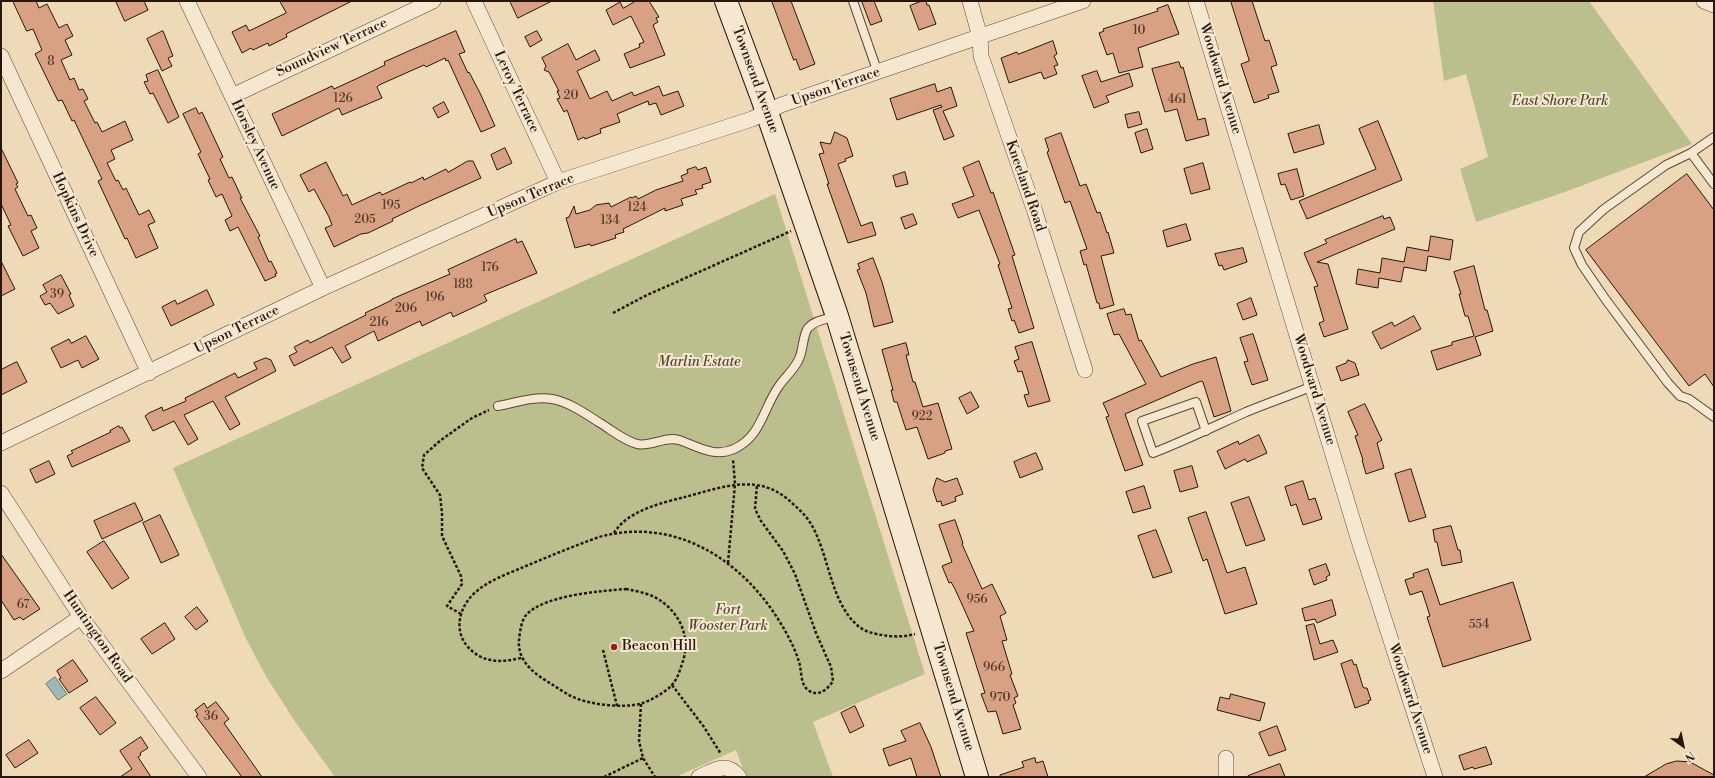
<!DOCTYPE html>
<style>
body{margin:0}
#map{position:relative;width:1715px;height:778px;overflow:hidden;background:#efdab7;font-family:"Libre Bodoni",serif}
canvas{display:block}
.frame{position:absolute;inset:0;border:2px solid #28160a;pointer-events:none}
.north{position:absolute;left:1663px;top:726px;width:40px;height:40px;-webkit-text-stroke:3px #f5e7d0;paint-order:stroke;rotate:147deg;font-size:11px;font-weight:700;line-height:16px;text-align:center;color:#28160a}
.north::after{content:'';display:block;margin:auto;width:14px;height:18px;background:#28160a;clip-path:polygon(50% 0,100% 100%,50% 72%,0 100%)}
</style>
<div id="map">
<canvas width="1715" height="778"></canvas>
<div class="frame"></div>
<div class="north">N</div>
</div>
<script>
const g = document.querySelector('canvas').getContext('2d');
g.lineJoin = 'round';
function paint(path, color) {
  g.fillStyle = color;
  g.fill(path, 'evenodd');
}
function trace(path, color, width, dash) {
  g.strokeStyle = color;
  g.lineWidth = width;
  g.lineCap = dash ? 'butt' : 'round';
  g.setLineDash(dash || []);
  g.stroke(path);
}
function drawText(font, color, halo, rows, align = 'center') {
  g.font = font + ' "Libre Bodoni",serif';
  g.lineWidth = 4;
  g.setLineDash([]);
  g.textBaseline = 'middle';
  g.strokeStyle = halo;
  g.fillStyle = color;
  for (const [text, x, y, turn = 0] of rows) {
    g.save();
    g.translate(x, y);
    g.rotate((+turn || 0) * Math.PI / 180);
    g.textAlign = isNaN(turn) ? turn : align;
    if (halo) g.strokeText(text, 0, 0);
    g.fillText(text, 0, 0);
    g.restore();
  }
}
const green = new Path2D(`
 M 1433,1 L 1589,1 L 1692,144 L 1565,192 L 1476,222 L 1460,169 L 1488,157 L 1466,74 L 1444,81 Z
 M 775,194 L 925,674 L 813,722 L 833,777 L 746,777 L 736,750 L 676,777 L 335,777 L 296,723 L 267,678 L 246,639 L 173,468 Z`);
const water = new Path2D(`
 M 55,677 L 67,694 L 58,700 L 46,684 Z`);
const building = new Path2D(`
 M 13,1 L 36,1 L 39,8 L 47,4 L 59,28 L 67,24 L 73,36 L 65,40 L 72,55 L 61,60 L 70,80 L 74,78 L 79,90 L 83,89 L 88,99 L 84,101 L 95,123 L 97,122 L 102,132 L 125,121 L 133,140 L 111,150 L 115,159 L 107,163 L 116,181 L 118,180 L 123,190 L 126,188 L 139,215 L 149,210 L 155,222 L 148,225 L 158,248 L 136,258 L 127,238 L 125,239 L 98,181 L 102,179 L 74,120 L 72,121 L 62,100 L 58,101 L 35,54 L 42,50 L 33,29 L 27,31 Z
 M 116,1 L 144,1 L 148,10 L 125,21 Z
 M 280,1 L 352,1 L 286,34 L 287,37 L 269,46 L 268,43 L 253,50 L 251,48 L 242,53 L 232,32 L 246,25 L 249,31 L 286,13 Z
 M 510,1 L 552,1 L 518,18 Z
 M 636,1 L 649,1 L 659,17 L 656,18 L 658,22 L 653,25 L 665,55 L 630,68 L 624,54 L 640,47 L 639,44 L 644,42 L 631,16 L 613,25 L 606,10 L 620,2 L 623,8 Z
 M 772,1 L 791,1 L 815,64 L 800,70 L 796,59 L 794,60 Z
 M 862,1 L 874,1 L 882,21 L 871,25 Z
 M 922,1 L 926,1 L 927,5 L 929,5 L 936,24 L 919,30 L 910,6 Z
 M 1231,1 L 1252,1 L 1265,41 L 1269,40 L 1277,65 L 1271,67 L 1279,92 L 1268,95 L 1269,98 L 1254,103 L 1241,64 L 1249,61 Z
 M 1168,5 L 1179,34 L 1138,48 L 1143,67 L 1119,73 L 1113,53 L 1107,55 L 1099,33 L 1104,31 L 1103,29 L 1158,11 L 1157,9 Z
 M 163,31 L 173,56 L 168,58 L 172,66 L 162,71 L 147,39 Z
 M 456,31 L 465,52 L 459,54 L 468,73 L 469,72 L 480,93 L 495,126 L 481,132 L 448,60 L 446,61 L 445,58 L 426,67 L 424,65 L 379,85 L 377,87 L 382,98 L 342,115 L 339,108 L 282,136 L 272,114 L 332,86 L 334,89 L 358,78 L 385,65 L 384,62 L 411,50 Z
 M 537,31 L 542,40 L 530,47 L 525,37 Z
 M 1053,41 L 1057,54 L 1054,56 L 1058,65 L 1054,66 L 1057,74 L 1044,79 L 1041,72 L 1009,83 L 1001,58 L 1017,52 L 1018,54 Z
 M 568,44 L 576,60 L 595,50 L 600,60 L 577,71 L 590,99 L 607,91 L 612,101 L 632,92 L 634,96 L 659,86 L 663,96 L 678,91 L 684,106 L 661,115 L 656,103 L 649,105 L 648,101 L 617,114 L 620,122 L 600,129 L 601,133 L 585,139 L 584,137 L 578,140 L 567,110 L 564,112 L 557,99 L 560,98 L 557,91 L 559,91 L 549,72 L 544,70 L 546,66 L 542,58 Z
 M 1179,62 L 1181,68 L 1183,67 L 1198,120 L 1205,118 L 1209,135 L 1186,141 L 1177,109 L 1165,112 L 1152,69 Z
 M 158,70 L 179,117 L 168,123 L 153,93 L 150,94 L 144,82 L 148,81 L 146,75 Z
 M 1097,71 L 1101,82 L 1129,73 L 1133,86 L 1106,96 L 1109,102 L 1094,108 L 1082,76 Z
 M 935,84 L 937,92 L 951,87 L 957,106 L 943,111 L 954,136 L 944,140 L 933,110 L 942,107 L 941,105 L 897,120 L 890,99 Z
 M 444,102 L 449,112 L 438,118 L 433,108 Z
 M 196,108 L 199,114 L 202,112 L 223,157 L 220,159 L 229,178 L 232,177 L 242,198 L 240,198 L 260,236 L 258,237 L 269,262 L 271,261 L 277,273 L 275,274 L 276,276 L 265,281 L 238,227 L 230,231 L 225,220 L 232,216 L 222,194 L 216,197 L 208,180 L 210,179 L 198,154 L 201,152 L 183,114 Z
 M 1139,112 L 1142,124 L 1128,128 L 1125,115 Z
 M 1378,121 L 1402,180 L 1307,219 L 1299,201 L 1376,169 L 1359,129 Z
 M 1319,125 L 1324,144 L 1294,153 L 1288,134 Z
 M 1147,129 L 1153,149 L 1141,153 L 1135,133 Z
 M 835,132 L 847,138 L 853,156 L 845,159 L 846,161 L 838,164 L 861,226 L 872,222 L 876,235 L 848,243 L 827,184 L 829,184 L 819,154 L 824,153 L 820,142 L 830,144 Z
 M 1061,133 L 1080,186 L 1086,184 L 1097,213 L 1100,212 L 1107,233 L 1108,232 L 1114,253 L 1101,256 L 1114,305 L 1100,309 L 1099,303 L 1097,303 L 1086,264 L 1084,265 L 1080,251 L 1087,249 L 1070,201 L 1065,203 L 1047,152 L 1049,151 L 1045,139 Z
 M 1,148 L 18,183 L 16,184 L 18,187 L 15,189 L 28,216 L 31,215 L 37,228 L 31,231 L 39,248 L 23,256 L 8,226 L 11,225 L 1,204 Z
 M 505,148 L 512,163 L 497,170 L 491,155 Z
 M 468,161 L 473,161 L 481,178 L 421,205 L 392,219 L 393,221 L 368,233 L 361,234 L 334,247 L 325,228 L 332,225 L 329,217 L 314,189 L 309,192 L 300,175 L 326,162 L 343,196 L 347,194 L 352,205 L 380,192 L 382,195 L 410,182 L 411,183 L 423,177 L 424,180 L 446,169 L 448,172 Z
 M 979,161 L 991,193 L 993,192 L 1015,255 L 1012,256 L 1034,328 L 1019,333 L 1014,320 L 1012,321 L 1008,309 L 1012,308 L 998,265 L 1000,264 L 979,210 L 958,218 L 952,204 L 974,196 L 963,168 Z
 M 1203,163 L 1210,189 L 1191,194 L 1184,169 Z
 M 696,167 L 698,170 L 706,167 L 711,182 L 702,185 L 703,188 L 695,190 L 697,194 L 681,199 L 683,205 L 665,211 L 665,208 L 623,229 L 624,232 L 615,235 L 616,238 L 591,246 L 590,244 L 575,248 L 566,218 L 569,217 L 574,206 L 576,214 L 590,210 L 596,205 L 609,203 L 611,207 L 631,197 L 632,198 L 636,196 L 638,199 L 656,190 L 683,181 L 681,176 L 688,173 L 687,170 Z
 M 1297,169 L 1304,196 L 1291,200 L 1285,184 L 1281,185 L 1278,174 Z
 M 905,172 L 908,184 L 896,187 L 893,176 Z
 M 1687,174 L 1714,210 L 1714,387 L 1705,374 L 1689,386 L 1586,250 Z
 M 913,214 L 917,224 L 905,229 L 901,218 Z
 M 1383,216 L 1384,219 L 1390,217 L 1395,229 L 1317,262 L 1328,264 L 1348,329 L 1324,337 L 1319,323 L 1324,321 L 1314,287 L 1318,286 L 1304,253 L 1327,243 L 1325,240 Z
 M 1186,224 L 1191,240 L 1167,247 L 1163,231 Z
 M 1431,236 L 1453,240 L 1450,260 L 1428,256 L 1426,271 L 1404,267 L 1401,282 L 1379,278 L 1378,288 L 1356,284 L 1358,269 L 1380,273 L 1382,258 L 1404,262 L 1407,247 L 1428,251 Z
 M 516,239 L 517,243 L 522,241 L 537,273 L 484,295 L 487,301 L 453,317 L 451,312 L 422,326 L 420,321 L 378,341 L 374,331 L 345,346 L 351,358 L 342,363 L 332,347 L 294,366 L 289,356 L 297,352 L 294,347 L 308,340 L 310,343 L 366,315 L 365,313 L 392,300 L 392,299 L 450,274 L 448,270 Z
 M 1243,248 L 1247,262 L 1224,270 L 1222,265 L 1219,266 L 1215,254 Z
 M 873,258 L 882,282 L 893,322 L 874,327 L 866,293 L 857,270 L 860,269 L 858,264 Z
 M 1,261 L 15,289 L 1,296 Z
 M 1474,266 L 1485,310 L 1487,310 L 1493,331 L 1475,337 L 1481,355 L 1437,370 L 1431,351 L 1452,345 L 1452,342 L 1474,336 L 1468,316 L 1465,316 L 1459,294 L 1461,294 L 1454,272 Z
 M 61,275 L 71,294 L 69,295 L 74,306 L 58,314 L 50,303 L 45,305 L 40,296 L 47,292 L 43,285 Z
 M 207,290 L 214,305 L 171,326 L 162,307 L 175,300 L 177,304 Z
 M 1251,298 L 1257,315 L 1243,320 L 1237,304 Z
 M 1124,309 L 1126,315 L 1131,314 L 1139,341 L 1141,340 L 1161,377 L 1193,364 L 1216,357 L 1231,411 L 1214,417 L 1203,382 L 1201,381 L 1125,414 L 1143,465 L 1125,471 L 1106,417 L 1109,416 L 1103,403 L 1146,384 L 1119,334 L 1114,335 L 1107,314 Z
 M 1414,316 L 1421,329 L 1381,349 L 1372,332 L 1392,322 L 1394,326 Z
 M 1253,334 L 1268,380 L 1252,385 L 1244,362 L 1248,361 L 1240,338 Z
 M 86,336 L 99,359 L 82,368 L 78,360 L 61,368 L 51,348 L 69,339 L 71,343 Z
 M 1032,342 L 1050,401 L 1028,407 L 1024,395 L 1029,394 L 1022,371 L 1018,372 L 1014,361 L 1019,359 L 1015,347 Z
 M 906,343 L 909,355 L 906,355 L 913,382 L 915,382 L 923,407 L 938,403 L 952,449 L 945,451 L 945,453 L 928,459 L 917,427 L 906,430 L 897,402 L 894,402 L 891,390 L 893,390 L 882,350 Z
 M 266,358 L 271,360 L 276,371 L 225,397 L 240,424 L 230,430 L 213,401 L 184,415 L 198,439 L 188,445 L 174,421 L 153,431 L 145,416 L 149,413 L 162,407 L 163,411 L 186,401 L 185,398 L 235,373 L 238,378 L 257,369 L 254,363 Z
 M 1348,360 L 1355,363 L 1359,375 L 1341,381 L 1336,367 L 1346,363 Z
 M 17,362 L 27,382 L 1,395 L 1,370 Z
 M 971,392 L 979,407 L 967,414 L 959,398 Z
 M 1365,404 L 1382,440 L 1377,443 L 1384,468 L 1366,474 L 1362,460 L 1363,460 L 1355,436 L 1358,435 L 1348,412 Z
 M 119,426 L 120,428 L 122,427 L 130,441 L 72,467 L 67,456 L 73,453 L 71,451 L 111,432 L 110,431 Z
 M 1259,435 L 1267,453 L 1247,462 L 1245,459 L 1225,469 L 1217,451 L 1238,441 L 1239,444 Z
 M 1036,453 L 1043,469 L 1020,478 L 1014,462 Z
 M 49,461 L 55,474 L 36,483 L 30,470 Z
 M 1192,466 L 1198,487 L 1180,492 L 1174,471 Z
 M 1411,469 L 1426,517 L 1409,522 L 1395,474 Z
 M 937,478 L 945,482 L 957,478 L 963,494 L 955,497 L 956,501 L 942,506 L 941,501 L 937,502 L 933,490 Z
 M 1303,481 L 1309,500 L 1315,498 L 1322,519 L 1303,525 L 1296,504 L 1291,506 L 1285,487 Z
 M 1144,486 L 1151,508 L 1133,513 L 1126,492 Z
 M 1249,497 L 1265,540 L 1246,546 L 1231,503 Z
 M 135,503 L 143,520 L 102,539 L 94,521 Z
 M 1206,512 L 1227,573 L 1245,567 L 1257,604 L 1225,614 L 1207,559 L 1203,561 L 1188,518 Z
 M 160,515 L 179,555 L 161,563 L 143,523 Z
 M 955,520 L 963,543 L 962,544 L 982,589 L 992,584 L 1006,613 L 1000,616 L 1007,640 L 1002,641 L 1012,674 L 1010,675 L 1018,696 L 1014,698 L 1016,703 L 1013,705 L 1021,729 L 1003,734 L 996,711 L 988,712 L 981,694 L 985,693 L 966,633 L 974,631 L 955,589 L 951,582 L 949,583 L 942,566 L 952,562 L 939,525 Z
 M 1451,526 L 1458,550 L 1460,550 L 1462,562 L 1442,566 L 1437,542 L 1435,542 L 1433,530 Z
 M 1156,530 L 1172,572 L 1153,578 L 1138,536 Z
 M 104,541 L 129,578 L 112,589 L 87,552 Z
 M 1,554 L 40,609 L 23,620 L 20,617 L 14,620 L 1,600 Z
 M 1326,564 L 1330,575 L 1326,577 L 1327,580 L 1314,585 L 1309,570 Z
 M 1428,569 L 1440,605 L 1513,582 L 1531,640 L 1443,667 L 1427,617 L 1430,616 L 1422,591 L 1410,595 L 1405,580 L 1414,577 L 1413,574 Z
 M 1332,600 L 1336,615 L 1317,623 L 1315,619 L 1305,621 L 1302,609 Z
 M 197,607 L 208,621 L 196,630 L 185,617 Z
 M 165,623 L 175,639 L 152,654 L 141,639 Z
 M 1314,624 L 1320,644 L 1333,640 L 1338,652 L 1314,660 L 1306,626 Z
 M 73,660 L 88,681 L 69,693 L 59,679 L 61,678 L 57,671 Z
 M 1352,660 L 1354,665 L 1356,664 L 1363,687 L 1364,688 L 1367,688 L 1371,700 L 1368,701 L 1369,703 L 1355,708 L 1341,664 Z
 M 1231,694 L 1265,703 L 1260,721 L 1217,710 L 1220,697 L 1229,699 Z
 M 96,697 L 116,723 L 100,735 L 80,708 Z
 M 216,702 L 229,719 L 224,723 L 262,777 L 242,777 L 196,716 L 198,715 L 195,710 L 204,703 L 207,708 Z
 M 855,706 L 864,726 L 850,733 L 841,713 Z
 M 920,723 L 931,747 L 941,777 L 917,777 L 911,758 L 889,766 L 883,749 L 906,741 L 901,731 Z
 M 1277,726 L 1286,750 L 1269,756 L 1259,733 Z
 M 141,737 L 148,748 L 140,753 L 141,755 L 138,757 L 151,777 L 120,777 L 132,769 L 120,751 Z
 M 29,740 L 38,753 L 15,768 L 6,755 Z
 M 1486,747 L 1492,764 L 1474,769 L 1473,767 L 1464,770 L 1459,756 Z
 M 1035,758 L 1036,763 L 1043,761 L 1048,777 L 1000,777 L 1000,775 L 1024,767 L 1022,762 Z
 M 1677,761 L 1690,762 L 1714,775 L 1714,777 L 1644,777 L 1666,764 Z
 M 1280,764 L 1285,777 L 1248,777 L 1248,776 Z`);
const path = new Path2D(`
 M 613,313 L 645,296 L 791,231
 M 614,533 C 627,511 661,503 685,497 C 708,491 732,482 756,485 C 771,487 783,494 793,504 C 800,510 807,517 811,524 C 829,554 830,601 857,625 C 863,631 874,634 882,635 C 893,637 904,637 915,634
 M 728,563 L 735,484 L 733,459
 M 626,589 C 636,591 648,593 658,599 C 679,612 691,636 683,661 C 680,669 678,679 671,686 C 664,693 650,701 640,704 C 621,708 589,705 571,696 C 565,693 559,689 553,685 C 536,675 517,662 519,640 C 520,632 521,620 527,614 C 546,595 600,591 626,589 Z
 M 461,614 L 447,606 L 462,584 L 461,576 L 442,536 L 442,513 L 440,495 L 422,468 L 424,455 L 441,440 L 472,418 L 489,410
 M 603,650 L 617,706
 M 521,658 C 503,662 485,664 470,649 C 452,632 459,605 477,591 C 491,579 510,573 526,566 C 550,556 574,546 599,537 C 683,514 755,569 791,642 C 794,648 797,655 799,662 C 802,671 800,684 808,690 C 818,698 828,689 833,681 L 831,667 L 816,633 L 795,574 L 783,551 L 761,521 L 755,509 L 757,485
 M 672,685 L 704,727 L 721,754
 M 641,704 L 639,741 L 643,758 L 655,777
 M 604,777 L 643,758`);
const service = new Path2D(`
 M 853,1 L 878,73
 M 1714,137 L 1691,153 L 1666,165 L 1604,209 L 1579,232 L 1574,248 L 1582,265 L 1606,300 L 1668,383 L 1680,396 L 1689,399 L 1714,417
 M 1691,153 L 1714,184
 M 498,406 C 514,403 535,396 552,399 C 569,402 586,414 600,423 C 613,431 623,440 637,444 C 651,447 664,436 679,440 C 697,446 714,458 734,449 C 762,436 763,408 779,386 C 785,377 794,370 799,359 C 803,351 803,334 808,328 C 815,320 827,319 836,316
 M 1206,431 L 1196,402 L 1142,421 L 1153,453 C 1184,441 1215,426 1246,412 C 1268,403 1291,395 1313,386`);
const minor = new Path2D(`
 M 187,1 L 323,288
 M 474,1 L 558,182
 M 970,1 L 980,37 L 981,56 L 1035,212 L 1085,370
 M 1196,1 L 1359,541 L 1435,777
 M 1704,1 L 1714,5
 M 1,56 L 149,373
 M 232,96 L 433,1
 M 1,443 L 323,288 L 558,182 L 752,119 L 781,105 L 1083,1
 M 1,493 L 81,617 L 199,777
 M 1,671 L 81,617
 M 699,777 C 715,770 727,761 739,777
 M 1226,777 L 1226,758`);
const secondary = new Path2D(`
 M 726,1 L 762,98 L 837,316 L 977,777`);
const markers = [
 [614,647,4,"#8f2418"]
];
const numberNames = [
 ["10",1139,31],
 ["8",51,62],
 ["20",571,96],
 ["126",343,99],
 ["461",1177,100],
 ["195",391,206],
 ["124",637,208],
 ["205",365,220],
 ["134",610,221],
 ["176",490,268],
 ["188",463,285],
 ["39",57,295],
 ["196",435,298],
 ["206",406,309],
 ["216",379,323],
 ["922",922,417],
 ["956",977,600],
 ["67",23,605],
 ["554",1479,625],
 ["966",994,668],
 ["970",1000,698],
 ["36",211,717]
];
const streetNames = [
 ["Soundview Terrace",332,48,-25],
 ["Woodward Avenue",1220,79,73],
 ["Townsend Avenue",755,80,70],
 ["Upson Terrace",836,87,-19],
 ["Leroy Terrace",516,92,65],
 ["Horsley Avenue",255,145,65],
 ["Kneeland Road",1025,186,71],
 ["Upson Terrace",531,196,-23],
 ["Hopkins Drive",75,215,65],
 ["Upson Terrace",237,330,-26],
 ["Townsend Avenue",859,387,73],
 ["Woodward Avenue",1314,390,73],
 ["Huntington Road",97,637,55],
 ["Townsend Avenue",953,697,73],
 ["Woodward Avenue",1410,699,72]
];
const parkNames = [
 ["East Shore Park",1560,102],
 ["Marlin Estate",699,363],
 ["Fort",728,611],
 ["Wooster Park",728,627]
];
const poiNames = [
 ["Beacon Hill",622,647]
];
paint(green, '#bbbf8d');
paint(water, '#9cb9b5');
trace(water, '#6e7871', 1);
paint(building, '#d8a183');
trace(building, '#28160a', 1);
trace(service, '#5a4735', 10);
trace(minor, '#5a4735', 16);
trace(secondary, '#28160a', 24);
trace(path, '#28160a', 2.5, [3, 2]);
trace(service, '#f5e7d0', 8);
trace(minor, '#f5e7d0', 15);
trace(secondary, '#f5e7d0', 22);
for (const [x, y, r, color] of markers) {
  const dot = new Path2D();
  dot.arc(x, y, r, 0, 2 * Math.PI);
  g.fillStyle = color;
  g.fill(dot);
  trace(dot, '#f5e7d0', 1.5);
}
drawText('12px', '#543928', null, numberNames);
drawText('14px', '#28160a', '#f5e7d0', streetNames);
drawText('italic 14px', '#544931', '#f5e7d0', parkNames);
drawText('14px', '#28160a', '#f5e7d0', poiNames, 'left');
</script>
